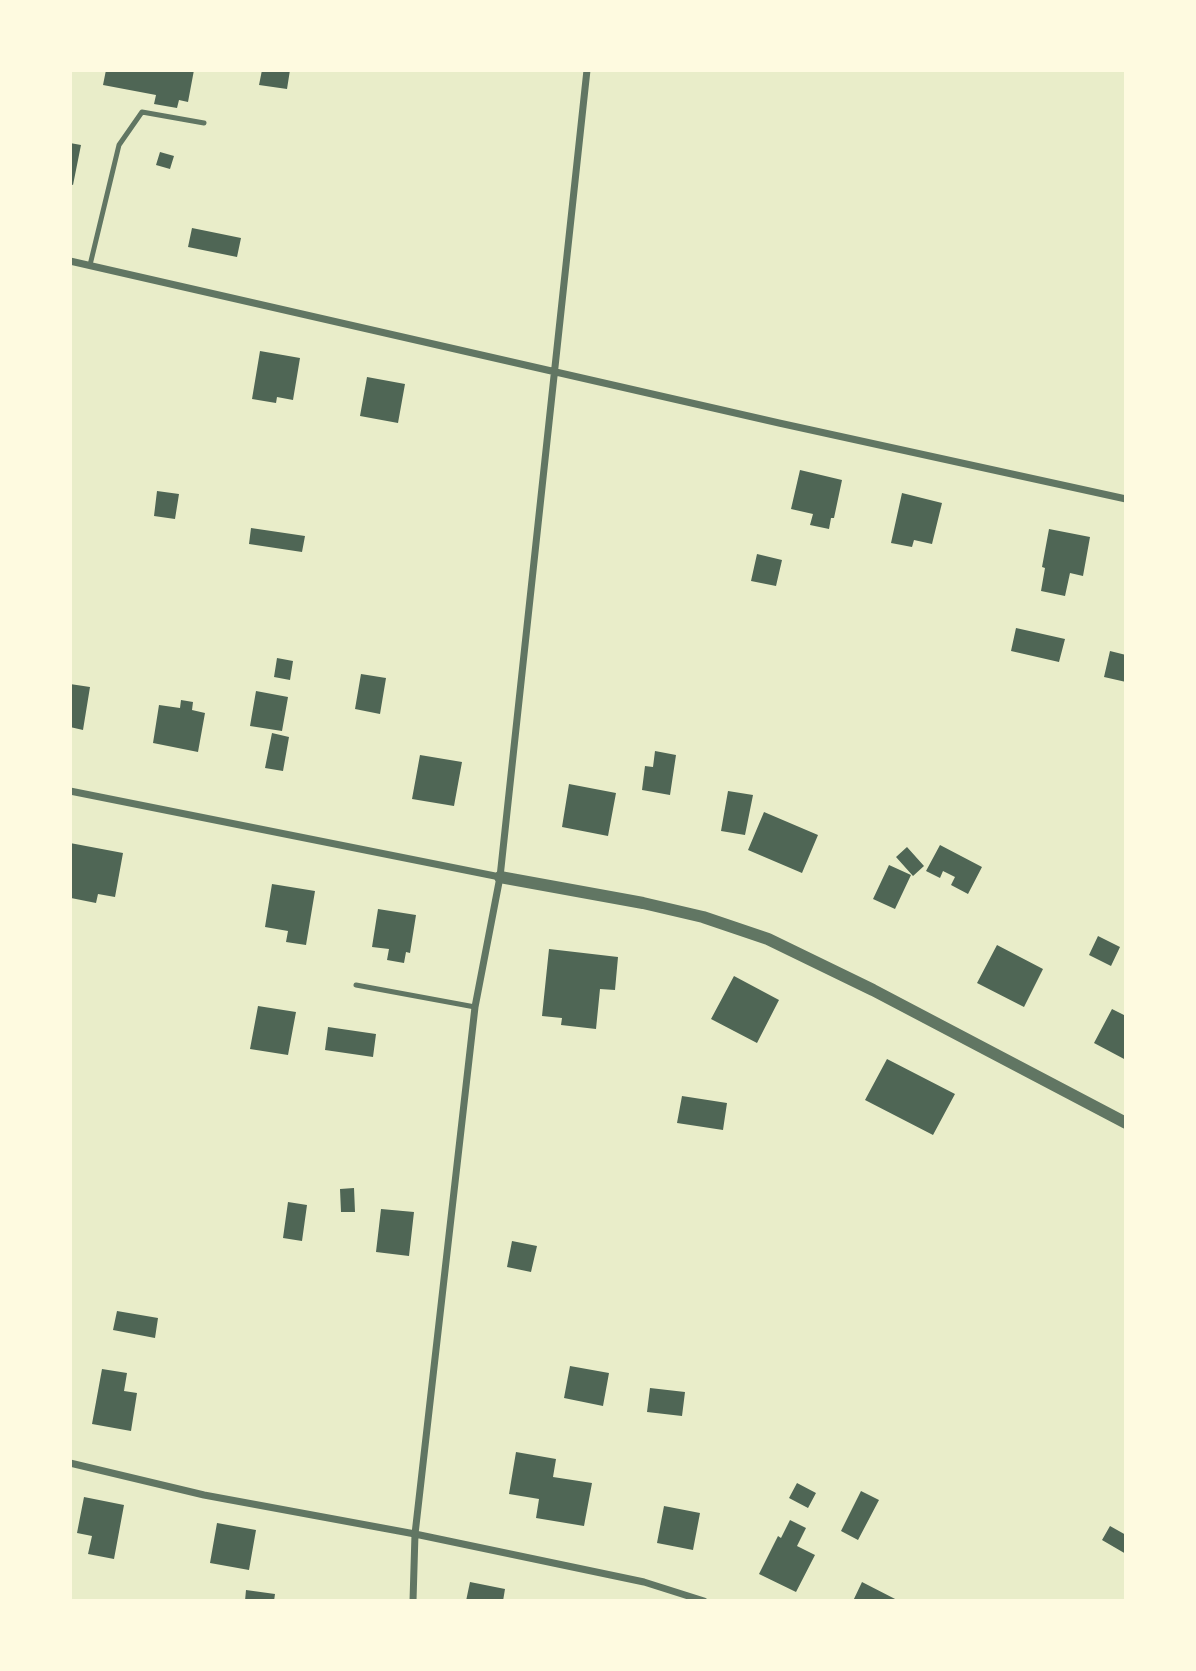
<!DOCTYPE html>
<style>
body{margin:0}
#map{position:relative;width:1196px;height:1671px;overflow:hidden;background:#e9edc9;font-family:"Public Sans",sans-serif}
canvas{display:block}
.frame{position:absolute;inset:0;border:72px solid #fefae0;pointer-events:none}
</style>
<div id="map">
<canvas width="1196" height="1671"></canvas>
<div class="frame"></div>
</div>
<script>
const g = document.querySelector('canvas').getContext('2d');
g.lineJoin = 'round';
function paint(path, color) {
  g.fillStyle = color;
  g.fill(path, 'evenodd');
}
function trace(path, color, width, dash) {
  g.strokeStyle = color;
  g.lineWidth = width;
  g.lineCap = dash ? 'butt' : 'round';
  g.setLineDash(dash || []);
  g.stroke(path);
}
const building = new Path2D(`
 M 106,70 L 194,70 L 188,102 L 179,100 L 177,108 L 154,104 L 156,95 L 103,85 Z
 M 262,70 L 290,70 L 287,89 L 259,85 Z
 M 70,143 L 81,145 L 73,185 L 70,184 Z
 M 160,152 L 174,156 L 170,169 L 156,165 Z
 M 192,228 L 241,238 L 237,257 L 188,247 Z
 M 260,351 L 300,358 L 293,400 L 277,397 L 276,403 L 252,399 Z
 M 367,377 L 405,384 L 398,423 L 360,416 Z
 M 800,470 L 842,480 L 834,518 L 831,518 L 829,529 L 810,525 L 813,514 L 791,509 Z
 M 157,491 L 179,494 L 175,519 L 154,516 Z
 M 902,493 L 942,503 L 932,544 L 914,540 L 912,547 L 891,543 Z
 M 251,528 L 305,536 L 302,552 L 249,544 Z
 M 1049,529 L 1090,537 L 1083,576 L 1070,573 L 1065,596 L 1041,591 L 1045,568 L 1042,567 Z
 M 757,554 L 782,560 L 776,586 L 751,581 Z
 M 1016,628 L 1065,639 L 1059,662 L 1011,651 Z
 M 1110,651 L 1126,655 L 1126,682 L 1104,677 Z
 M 277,658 L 293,661 L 290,680 L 274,677 Z
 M 361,674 L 386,678 L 380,714 L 355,709 Z
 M 70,684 L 90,687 L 83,730 L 70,727 Z
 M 256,691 L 288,697 L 282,731 L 250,726 Z
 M 181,700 L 193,702 L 192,710 L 205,713 L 198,752 L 153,743 L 159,705 L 180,708 Z
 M 272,733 L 289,737 L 283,771 L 265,768 Z
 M 655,751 L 676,755 L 670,795 L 642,790 L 645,766 L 653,767 Z
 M 420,755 L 462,762 L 454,806 L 412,799 Z
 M 569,784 L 616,793 L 608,836 L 562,827 Z
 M 728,791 L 753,795 L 745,835 L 721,831 Z
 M 764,812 L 818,835 L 802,873 L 748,850 Z
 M 70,843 L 123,853 L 115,897 L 98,894 L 96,903 L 71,898 L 72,889 L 70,889 Z
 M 940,845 L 982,867 L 968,894 L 951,885 L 955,877 L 943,871 L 940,878 L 926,871 Z
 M 907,847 L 924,866 L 913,876 L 896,857 Z
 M 889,865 L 911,875 L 895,909 L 873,899 Z
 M 272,884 L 315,891 L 306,945 L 286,942 L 288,931 L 265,927 Z
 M 378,909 L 416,915 L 410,953 L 406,952 L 404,963 L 387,960 L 389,949 L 372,947 Z
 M 1098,936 L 1120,947 L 1111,966 L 1089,955 Z
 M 997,945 L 1043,969 L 1024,1007 L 977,983 Z
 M 549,949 L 618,957 L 615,990 L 600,989 L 596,1029 L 561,1025 L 562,1018 L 542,1016 Z
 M 734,976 L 779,1000 L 757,1043 L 711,1019 Z
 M 258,1006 L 296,1012 L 288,1055 L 250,1049 Z
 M 1112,1009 L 1126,1016 L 1126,1060 L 1094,1043 Z
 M 328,1027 L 376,1034 L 373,1057 L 325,1050 Z
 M 887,1059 L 955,1094 L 933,1135 L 865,1100 Z
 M 682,1096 L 727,1103 L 723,1130 L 677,1123 Z
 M 354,1188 L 355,1212 L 341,1212 L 340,1189 Z
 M 288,1202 L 307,1205 L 302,1241 L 283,1238 Z
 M 381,1209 L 414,1212 L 409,1256 L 376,1252 Z
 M 512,1241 L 537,1246 L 531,1272 L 507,1267 Z
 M 117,1311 L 158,1318 L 155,1338 L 113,1330 Z
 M 570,1366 L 609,1373 L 603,1406 L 564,1398 Z
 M 102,1369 L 127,1373 L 124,1391 L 137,1393 L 131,1431 L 92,1424 Z
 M 650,1388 L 685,1392 L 682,1416 L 647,1412 Z
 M 516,1452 L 556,1459 L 553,1477 L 592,1483 L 584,1526 L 536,1518 L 539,1499 L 509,1494 Z
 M 797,1483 L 816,1493 L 808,1508 L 789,1498 Z
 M 861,1491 L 879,1500 L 858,1540 L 841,1531 Z
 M 84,1497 L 124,1505 L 114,1559 L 88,1554 L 92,1536 L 77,1533 Z
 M 664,1506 L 700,1513 L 693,1550 L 657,1543 Z
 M 790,1520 L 806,1528 L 797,1546 L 815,1555 L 796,1592 L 759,1574 L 778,1536 L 781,1538 Z
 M 217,1523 L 256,1530 L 249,1570 L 210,1563 Z
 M 1110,1526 L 1126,1535 L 1126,1554 L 1102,1540 Z
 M 470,1582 L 505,1589 L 503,1601 L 466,1601 Z
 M 862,1582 L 899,1601 L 853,1601 Z
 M 246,1590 L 275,1594 L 274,1601 L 245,1601 Z`);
const service = new Path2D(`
 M 90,265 L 119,145 L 142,112 L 204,123
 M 356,985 L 475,1007`);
const minor = new Path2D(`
 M 70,261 L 779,423 L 1126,499
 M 70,791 L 500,877
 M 70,1463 L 204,1495 L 415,1534 L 644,1582 L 704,1601
 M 413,1601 L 415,1534 L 475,1007 L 500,877 L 587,70`);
const tertiary = new Path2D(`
 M 500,877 L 643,903 L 703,917 L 768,939 L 873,990 L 1126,1123`);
paint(building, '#4f6655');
trace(service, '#617663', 5);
trace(minor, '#617663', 7);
trace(tertiary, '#617663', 12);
</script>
